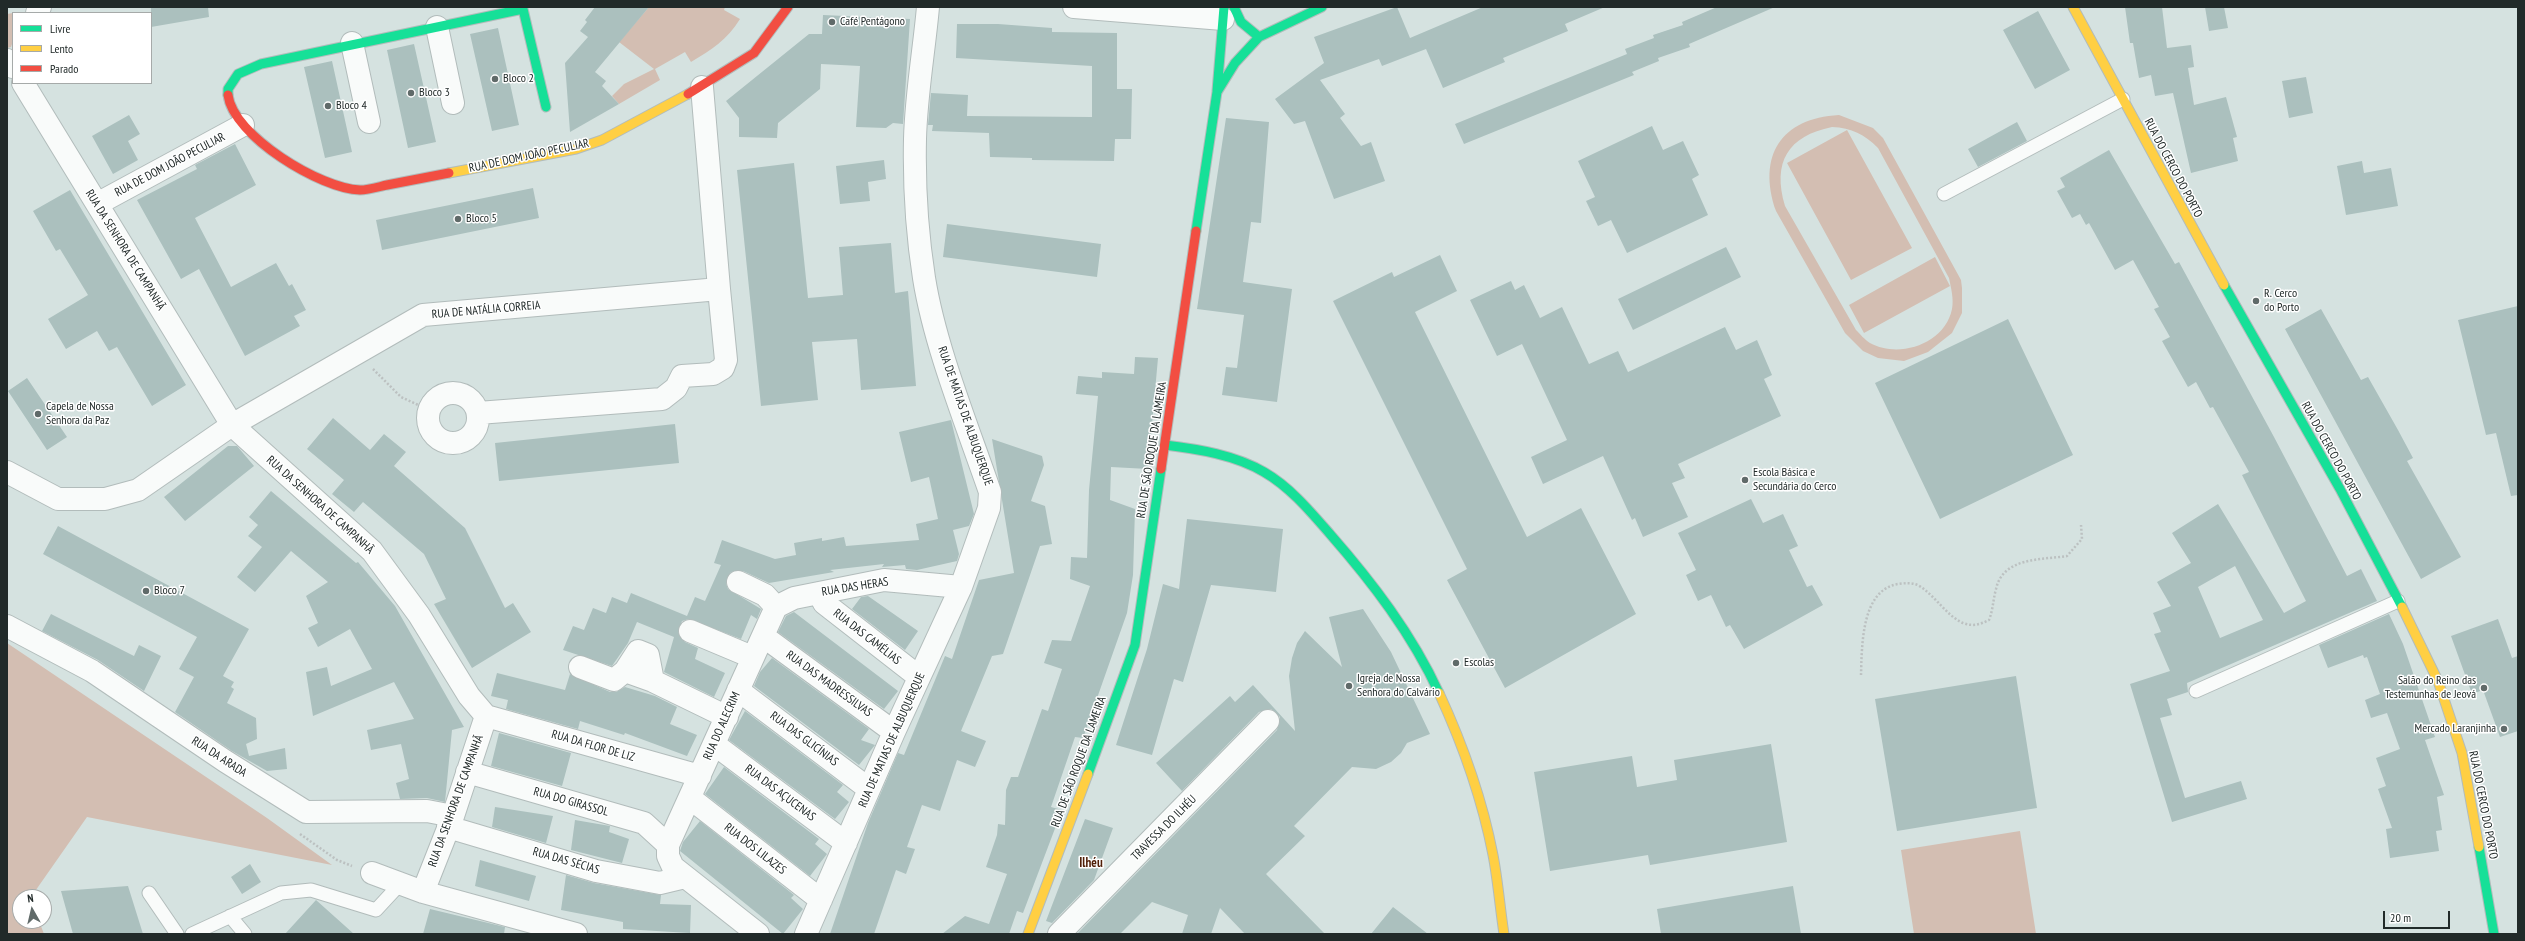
<!DOCTYPE html>
<meta charset="utf-8">
<style>
body{margin:0}
#map{position:relative;width:2525px;height:941px;overflow:hidden;background:#d5e2e0;font-family:"PT Sans Narrow",sans-serif}
canvas{display:block}
.frame{position:absolute;inset:0;border:8px solid #212a29;pointer-events:none}
.legend{position:absolute;left:12px;top:12px;width:140px;height:72px;box-sizing:border-box;background:#fff;border:1px solid #a6aaa9;margin:0;padding:5px 7px;list-style:none;font-size:12px;color:#212a29}
.legend li{display:flex;align-items:center;gap:8px;height:20px}
.legend b{width:20px;border:1px solid #a6aaa9}
.north{position:absolute;left:12px;top:889px;width:40px;height:40px;box-sizing:border-box;background:#fff;border:1px solid #a6aaa9;border-radius:50%;rotate:352deg;font-size:11px;font-weight:700;line-height:16px;text-align:center;color:#212a29}
.north::after{content:'';display:block;margin:auto;width:14px;height:18px;background:#606a69;clip-path:polygon(50% 0,100% 100%,50% 72%,0 100%)}
.scale{position:absolute;left:2383px;top:911px;width:67px;height:18px;box-sizing:border-box;border:2px solid #212a29;border-top:0;padding-left:5px;font-size:12px;line-height:14px;white-space:nowrap;color:#212a29;-webkit-text-stroke:3px #fff;paint-order:stroke}
</style>
<div id="map">
<canvas width="2525" height="941"></canvas>
<div class="frame"></div>
<ul class="legend">
<li><b style="height:5px;background:#16e098"></b>Livre</li>
<li><b style="height:5px;background:#ffcf43"></b>Lento</li>
<li><b style="height:5px;background:#f24e42"></b>Parado</li>
</ul>
<div class="north">N</div>
<div class="scale">20 m</div>
</div>
<script>
const g = document.querySelector('canvas').getContext('2d');
g.lineJoin = 'round';
function paint(path, color) {
  g.fillStyle = color;
  g.fill(path, 'evenodd');
}
function trace(path, color, width, dash) {
  g.strokeStyle = color;
  g.lineWidth = width;
  g.lineCap = dash ? 'butt' : 'round';
  g.setLineDash(dash || []);
  g.stroke(path);
}
function drawText(font, color, halo, rows, align = 'center') {
  g.font = font + ' "PT Sans Narrow",sans-serif';
  g.lineWidth = 3;
  g.setLineDash([]);
  g.textBaseline = 'middle';
  g.strokeStyle = halo;
  g.fillStyle = color;
  for (const [text, x, y, turn = 0] of rows) {
    g.save();
    g.translate(x, y);
    g.rotate((+turn || 0) * Math.PI / 180);
    g.textAlign = isNaN(turn) ? turn : align;
    if (halo) g.strokeText(text, 0, 0);
    g.fillText(text, 0, 0);
    g.restore();
  }
}
const green = new Path2D(`
 M 649,7 L 725,7 L 724,10 L 740,19 C 727,40 711,50 691,62 L 685,52 L 655,69 L 660,80 L 619,104 L 612,96 L 624,84 L 654,69 L 619,42 Z
 M 13,13 L 13,41 L 11,47 L 7,48 L 7,14 Z
 M 1839,115 L 1873,128 L 1883,138 L 1961,280 L 1962,288 L 1962,313 L 1952,333 L 1928,352 L 1904,361 L 1878,358 L 1863,351 L 1845,333 L 1776,211 C 1757,156 1781,118 1839,115 ZM 1832,127 C 1852,128 1864,134 1878,148 L 1949,278 C 1951,288 1954,299 1952,309 C 1945,344 1899,359 1870,343 C 1865,340 1860,334 1856,330 L 1785,206 C 1772,162 1788,136 1832,127 Z
 M 1847,130 L 1912,248 L 1851,280 L 1787,163 Z
 M 1935,257 L 1950,286 L 1864,333 L 1849,305 Z
 M 7,643 L 267,818 L 332,865 L 87,817 L 31,897 L 20,897 L 20,921 L 39,921 L 44,934 L 7,934 Z
 M 2020,831 L 2036,934 L 1914,934 L 1901,850 Z`);
const building = new Path2D(`
 M 151,7 L 208,7 L 209,17 L 151,27 Z
 M 595,7 L 649,7 L 595,72 L 606,81 L 602,86 L 619,104 L 570,132 L 565,63 L 588,37 L 580,31 L 587,22 L 585,20 Z
 M 1397,7 L 1410,38 L 1483,7 L 1605,7 L 1565,24 L 1568,31 L 1503,58 L 1505,62 L 1443,88 L 1426,49 L 1382,66 L 1379,59 L 1320,80 L 1345,114 L 1340,118 L 1361,146 L 1371,142 L 1385,181 L 1334,199 L 1305,121 L 1294,124 L 1275,99 L 1324,63 L 1314,37 Z
 M 1717,7 L 1775,7 L 1689,44 L 1690,47 L 1658,58 L 1659,61 L 1632,72 L 1634,75 L 1464,144 L 1455,124 L 1627,54 L 1625,49 L 1654,38 L 1653,35 L 1683,25 L 1682,22 Z
 M 2125,7 L 2162,7 L 2167,48 L 2191,45 L 2194,67 L 2188,68 L 2194,105 L 2226,97 L 2237,137 L 2233,138 L 2238,161 L 2191,173 L 2173,93 L 2155,96 L 2151,75 L 2139,78 L 2133,43 L 2130,43 Z
 M 2205,7 L 2224,7 L 2228,28 L 2209,31 Z
 M 2038,11 L 2070,70 L 2035,89 L 2003,30 Z
 M 823,15 L 910,19 L 903,124 L 893,123 L 886,128 L 856,127 L 860,66 L 821,64 L 820,89 L 778,123 L 777,138 L 739,137 L 739,118 L 726,101 L 809,34 L 822,34 Z
 M 957,24 L 998,24 L 1052,28 L 1052,32 L 1117,33 L 1117,89 L 1132,89 L 1131,139 L 1115,139 L 1114,161 L 1032,160 L 1032,158 L 990,157 L 989,133 L 932,131 L 933,125 L 928,125 L 931,93 L 968,95 L 967,116 L 1092,117 L 1092,66 L 956,58 Z
 M 498,28 L 519,125 L 492,131 L 470,34 Z
 M 414,44 L 436,142 L 408,148 L 387,50 Z
 M 332,61 L 352,152 L 325,158 L 304,67 Z
 M 2306,77 L 2313,113 L 2289,118 L 2282,81 Z
 M 129,115 L 140,134 L 128,141 L 138,160 L 113,174 L 92,136 Z
 M 1226,118 L 1269,122 L 1261,223 L 1251,222 L 1243,282 L 1292,289 L 1277,402 L 1222,395 L 1226,367 L 1237,368 L 1244,315 L 1197,309 Z
 M 2017,122 L 2027,141 L 1978,167 L 1968,149 Z
 M 1652,126 L 1663,150 L 1683,141 L 1699,175 L 1692,179 L 1708,215 L 1627,253 L 1611,220 L 1598,226 L 1586,201 L 1595,197 L 1578,161 Z
 M 235,144 L 256,185 L 195,218 L 231,287 L 276,263 L 289,286 L 292,284 L 306,310 L 294,316 L 300,326 L 245,356 L 199,269 L 181,279 L 137,200 L 197,169 L 195,165 Z
 M 2109,150 L 2175,264 L 2179,262 L 2274,437 L 2347,576 L 2361,569 L 2377,601 L 2187,683 L 2188,692 L 2167,699 L 2172,715 L 2160,718 L 2185,798 L 2241,781 L 2247,799 L 2172,822 L 2130,684 L 2170,671 L 2154,634 L 2161,632 L 2153,613 L 2171,606 L 2157,582 L 2191,563 L 2172,533 L 2218,504 L 2284,613 L 2306,601 L 2242,475 L 2249,472 L 2213,407 L 2210,408 L 2196,382 L 2188,387 L 2162,341 L 2170,337 L 2154,309 L 2159,307 L 2133,260 L 2115,270 L 2089,223 L 2086,225 L 2080,214 L 2072,218 L 2057,191 L 2065,187 L 2060,178 ZM 2235,566 L 2263,620 L 2220,638 L 2198,587 Z
 M 884,160 L 886,179 L 868,182 L 870,201 L 840,204 L 836,166 Z
 M 2362,161 L 2364,173 L 2391,168 L 2398,206 L 2346,215 L 2337,166 Z
 M 794,163 L 808,298 L 843,295 L 839,247 L 891,243 L 895,293 L 908,291 L 916,386 L 861,390 L 857,339 L 812,342 L 818,400 L 761,406 L 737,170 Z
 M 533,188 L 539,218 L 382,250 L 376,220 Z
 M 70,190 L 186,385 L 152,406 L 117,347 L 109,351 L 97,331 L 66,349 L 48,319 L 88,295 L 60,249 L 56,251 L 33,211 Z
 M 947,224 L 1101,244 L 1097,277 L 943,257 Z
 M 1726,247 L 1741,277 L 1633,330 L 1618,299 Z
 M 1440,255 L 1457,291 L 1415,312 L 1527,537 L 1581,508 L 1636,614 L 1505,688 L 1447,580 L 1467,569 L 1333,301 L 1392,272 L 1394,277 Z
 M 1511,281 L 1515,290 L 1524,285 L 1540,318 L 1562,307 L 1589,364 L 1618,351 L 1628,372 L 1725,327 L 1736,350 L 1757,340 L 1772,375 L 1764,379 L 1781,416 L 1678,464 L 1685,478 L 1672,483 L 1688,517 L 1643,537 L 1635,518 L 1632,520 L 1603,456 L 1543,484 L 1531,457 L 1567,440 L 1522,344 L 1497,356 L 1470,300 Z
 M 2518,306 L 2518,495 L 2511,496 L 2496,433 L 2486,435 L 2458,320 Z
 M 2321,309 L 2361,380 L 2368,377 L 2398,430 L 2413,458 L 2407,461 L 2461,557 L 2421,579 L 2285,329 Z
 M 2008,319 L 2073,455 L 1940,519 L 1875,383 Z
 M 1135,357 L 1158,358 L 1148,469 L 1111,467 L 1110,500 L 1135,509 L 1133,575 L 1127,613 L 1083,738 L 1075,737 L 1051,807 L 1062,810 L 1023,913 L 1017,911 L 1009,934 L 942,934 L 965,916 L 989,924 L 1007,874 L 986,867 L 997,835 L 998,824 L 1005,825 L 1006,790 L 1011,777 L 1018,777 L 1042,709 L 1048,711 L 1062,669 L 1044,663 L 1052,640 L 1071,641 L 1090,586 L 1070,579 L 1071,557 L 1087,558 L 1089,490 L 1098,396 L 1076,394 L 1078,376 L 1102,378 L 1102,372 L 1134,374 Z
 M 27,378 L 67,437 L 47,450 L 8,391 Z
 M 333,418 L 370,450 L 384,434 L 406,452 L 394,466 L 465,528 L 505,608 L 513,603 L 531,632 L 472,668 L 434,604 L 446,599 L 424,554 L 363,502 L 354,512 L 332,494 L 344,480 L 307,449 Z
 M 951,420 L 974,514 L 969,526 L 953,530 L 959,554 L 957,561 L 917,570 L 906,569 L 905,565 L 882,567 L 884,564 L 830,570 L 834,572 L 769,583 L 743,571 L 731,572 L 726,583 L 728,589 L 761,609 L 757,619 L 751,615 L 741,639 L 689,619 L 682,621 L 678,632 L 685,642 L 698,648 L 695,659 L 725,673 L 714,697 L 664,672 L 674,637 L 637,622 L 628,643 L 612,666 L 563,650 L 573,626 L 584,630 L 593,608 L 606,613 L 612,597 L 627,603 L 631,593 L 687,616 L 695,597 L 705,601 L 721,565 L 714,563 L 722,540 L 775,559 L 796,555 L 794,543 L 822,538 L 822,541 L 844,537 L 846,546 L 919,540 L 916,524 L 938,519 L 929,477 L 911,482 L 899,432 Z
 M 675,424 L 679,463 L 499,481 L 495,443 Z
 M 992,439 L 1042,456 L 1044,465 L 1031,501 L 1045,506 L 1052,544 L 1040,546 L 1003,654 L 992,656 L 961,731 L 986,741 L 975,767 L 957,760 L 940,811 L 922,805 L 907,847 L 915,849 L 906,874 L 896,870 L 874,934 L 830,934 L 868,823 L 898,753 L 904,755 L 945,656 L 952,659 L 979,580 L 1014,573 Z
 M 228,446 L 237,446 L 254,466 L 185,521 L 164,497 Z
 M 271,491 L 356,563 L 358,562 L 395,606 L 464,727 L 452,730 L 445,802 L 427,798 L 400,799 L 396,783 L 409,779 L 401,744 L 371,750 L 367,730 L 414,719 L 394,682 L 313,716 L 306,672 L 327,667 L 331,686 L 372,669 L 350,629 L 318,647 L 308,628 L 318,623 L 306,596 L 328,582 L 291,551 L 255,592 L 237,577 L 262,547 L 248,536 L 258,525 L 249,517 Z
 M 1751,499 L 1763,523 L 1783,514 L 1798,546 L 1789,550 L 1807,587 L 1812,585 L 1823,605 L 1744,649 L 1730,625 L 1726,627 L 1711,595 L 1698,601 L 1686,575 L 1696,570 L 1678,533 Z
 M 1187,519 L 1283,529 L 1276,592 L 1211,585 L 1183,682 L 1174,679 L 1152,755 L 1116,745 L 1147,649 L 1163,584 L 1179,589 Z
 M 58,526 L 249,629 L 223,676 L 234,682 L 231,687 L 234,689 L 227,703 L 256,718 L 257,739 L 246,744 L 249,756 L 285,748 L 287,769 L 267,771 L 232,751 L 175,712 L 194,677 L 179,669 L 197,637 L 43,554 Z
 M 868,596 L 918,631 L 905,650 L 852,609 L 861,597 Z
 M 1363,609 L 1391,652 L 1430,734 L 1407,743 L 1401,753 L 1391,762 L 1376,769 L 1352,767 L 1294,826 L 1305,836 L 1266,874 L 1325,934 L 1245,934 L 1220,908 L 1211,934 L 1182,934 L 1188,915 L 1152,902 L 1120,934 L 1077,934 L 1277,730 L 1280,717 L 1271,709 L 1259,712 L 1182,791 L 1156,763 L 1230,696 L 1235,702 L 1253,685 L 1295,731 L 1289,676 L 1292,658 L 1297,643 L 1305,631 L 1342,667 L 1329,617 Z
 M 794,612 L 898,691 L 884,709 L 778,632 L 786,616 Z
 M 51,614 L 134,656 L 139,645 L 161,656 L 144,691 L 98,660 L 42,631 Z
 M 2389,614 L 2403,644 L 2435,737 L 2425,740 L 2444,795 L 2437,797 L 2442,830 L 2436,831 L 2439,851 L 2390,858 L 2386,829 L 2392,828 L 2378,789 L 2386,786 L 2376,758 L 2400,749 L 2387,713 L 2371,718 L 2365,700 L 2380,694 L 2367,657 L 2364,658 L 2363,655 L 2328,668 L 2319,645 Z
 M 2498,619 L 2512,658 L 2518,656 L 2518,731 L 2500,737 L 2483,690 L 2472,694 L 2451,636 Z
 M 772,658 L 869,729 L 861,740 L 875,745 L 859,765 L 754,686 L 760,672 Z
 M 497,673 L 565,690 L 570,674 L 610,692 L 616,692 L 625,687 L 655,696 L 677,707 L 670,724 L 697,735 L 687,756 L 625,733 L 624,735 L 580,721 L 578,729 L 506,709 L 508,700 L 491,696 Z
 M 2016,676 L 2037,808 L 1897,831 L 1875,699 Z
 M 745,711 L 843,785 L 837,792 L 849,802 L 835,819 L 729,740 Z
 M 499,733 L 571,753 L 562,786 L 491,766 Z
 M 1771,744 L 1787,842 L 1650,865 L 1648,855 L 1550,871 L 1534,772 L 1632,756 L 1637,787 L 1677,780 L 1674,760 Z
 M 724,767 L 819,839 L 815,844 L 827,854 L 810,876 L 705,794 Z
 M 495,807 L 553,816 L 546,843 L 492,827 Z
 M 1085,819 L 1113,828 L 1094,880 L 1052,923 L 1046,921 Z
 M 575,820 L 610,826 L 609,832 L 629,839 L 622,863 L 571,850 Z
 M 700,821 L 794,895 L 791,898 L 803,909 L 783,934 L 680,851 L 683,842 Z
 M 480,860 L 536,876 L 529,901 L 475,886 Z
 M 250,864 L 261,882 L 242,894 L 231,877 Z
 M 566,875 L 594,883 L 661,895 L 660,904 L 691,905 L 690,933 L 623,929 L 623,922 L 561,910 Z
 M 128,886 L 143,934 L 73,934 L 61,891 Z
 M 1793,886 L 1801,934 L 1661,934 L 1657,909 Z
 M 316,900 L 354,934 L 285,934 Z
 M 1393,907 L 1428,934 L 1371,934 Z
 M 430,909 L 505,927 L 504,934 L 423,934 Z`);
const path = new Path2D(`
 M 373,369 L 401,397 L 429,410
 M 1861,675 C 1862,646 1861,590 1898,584 C 1906,583 1914,582 1921,587 C 1936,597 1947,616 1963,623 C 1973,627 1981,624 1989,620 C 1993,610 1993,600 1996,589 C 2003,557 2041,560 2067,556 L 2082,539 L 2081,525
 M 300,834 L 337,860 L 352,866`);
const lane = new Path2D(`
 M 1944,194 L 2123,99
 M 2196,691 L 2398,601
 M 149,893 L 177,934
 M 230,916 L 245,934
 M 192,934 L 281,893 L 311,890 L 376,910 L 401,883`);
const street = new Path2D(`
 M 1074,7 L 1223,19
 M 37,13 L 40,7
 M 437,27 L 453,103
 M 352,43 L 369,122
 M 7,60 L 13,67
 M 23,83 L 232,425 L 372,551 L 419,615 L 469,696 L 486,716
 M 97,204 L 243,125
 M428 418a25 25 0 1 1 50 0a25 25 0 1 1-50 0Z
 M 478,413 L 662,399 L 676,388 L 682,376 L 713,374 L 723,368 L 726,360 L 719,289
 M 7,472 L 58,499 L 105,499 L 138,490 L 232,425 L 423,315 L 719,289 L 702,87
 M 738,582 L 765,595 L 776,607
 M 819,593 L 824,603 L 919,677
 M 776,607 L 794,598 L 884,580 L 961,587
 M 7,626 L 92,671 L 225,761 L 306,812 L 427,811 L 453,816
 M 690,631 L 752,657
 M 763,636 L 894,732
 M 580,667 L 614,680 L 625,671
 M 653,681 L 648,655 L 638,651 L 625,671 L 653,681 L 727,717
 M 738,690 L 869,789
 M 486,716 L 453,816 L 423,892 L 576,934
 M 486,716 L 700,776
 M 714,744 L 846,843
 M 467,772 L 644,823 L 668,845
 M 690,798 L 821,900
 M 448,827 L 596,871 L 660,883 L 685,877
 M 372,873 L 423,892
 M 758,934 L 673,867 L 668,856 L 668,845 L 776,607
 M 806,934 L 894,732 L 961,587 L 989,508 L 990,492 C 967,425 935,347 924,278 C 917,233 914,185 915,139 C 916,96 924,51 928,7
 M 1059,934 L 1268,721`);
const fast = new Path2D(`
 M 1234,7 L 1241,22 L 1259,37
 M 1217,91 L 1224,7
 M 228,95 L 228,89 L 238,74 L 261,64 L 523,9 L 546,107
 M 1196,231 L 1217,92 L 1235,63 L 1259,37 L 1322,7
 M 2224,285 L 2340,489 L 2402,607
 M 1165,445 C 1198,449 1235,455 1264,472 C 1290,487 1310,511 1330,534 C 1372,582 1412,634 1439,693
 M 1088,774 L 1135,645 L 1161,469
 M 2479,847 L 2494,934`);
const slow = new Path2D(`
 M 2073,7 L 2224,285
 M 449,173 L 576,149 L 602,140 L 688,94
 M 2402,607 L 2438,681 L 2462,753 L 2479,847
 M 1439,693 C 1463,745 1482,798 1493,855 C 1498,881 1500,908 1504,934
 M 1028,934 L 1088,774`);
const jam = new Path2D(`
 M 688,94 L 754,53 L 788,7
 M 228,95 C 233,136 321,189 360,190 C 368,190 378,187 387,185 C 408,181 428,177 449,173
 M 1161,469 L 1196,231`);
const markers = [
 [832,22,4,"#606a69"],
 [495,79,4,"#606a69"],
 [411,93,4,"#606a69"],
 [328,106,4,"#606a69"],
 [458,219,4,"#606a69"],
 [2256,301,4,"#606a69"],
 [38,414,4,"#606a69"],
 [1745,480,4,"#606a69"],
 [146,591,4,"#606a69"],
 [1456,663,4,"#606a69"],
 [1349,686,4,"#606a69"],
 [2484,688,4,"#606a69"],
 [2504,729,4,"#606a69"]
];
const poiNames = [
 ["Café Pentágono",840,22],
 ["Bloco 2",503,79],
 ["Bloco 3",419,93],
 ["Bloco 4",336,106],
 ["Bloco 5",466,219],
 ["R. Cerco",2264,294],
 ["do Porto",2264,308],
 ["Capela de Nossa",46,407],
 ["Senhora da Paz",46,421],
 ["Escola Básica e",1753,473],
 ["Secundária do Cerco",1753,487],
 ["Bloco 7",154,591],
 ["Escolas",1464,663],
 ["Igreja de Nossa",1357,679],
 ["Senhora do Calvário",1357,693],
 ["Salão do Reino das",2476,681,"right"],
 ["Testemunhas de Jeová",2476,695,"right"],
 ["Mercado Laranjinha",2496,729,"right"]
];
const streetNames = [
 ["RUA DE DOM JOÃO PECULIAR",529,156,-12],
 ["RUA DE DOM JOÃO PECULIAR",170,165,-28],
 ["RUA DO CERCO DO PORTO",2173,168,62],
 ["RUA DA SENHORA DE CAMPANHÃ",125,250,58],
 ["RUA DE NATÁLIA CORREIA",486,310,-5],
 ["RUA DE MATIAS DE ALBUQUERQUE",965,416,71],
 ["RUA DE SÃO ROQUE DA LAMEIRA",1152,450,-81],
 ["RUA DO CERCO DO PORTO",2331,451,61],
 ["RUA DA SENHORA DE CAMPANHÃ",320,505,42],
 ["RUA DAS HERAS",855,587,-9],
 ["RUA DAS CAMÉLIAS",867,637,38],
 ["RUA DAS MADRESSILVAS",829,684,36],
 ["RUA DO ALECRIM",722,726,-66],
 ["RUA DAS GLICÍNIAS",804,739,37],
 ["RUA DE MATIAS DE ALBUQUERQUE",892,740,-66],
 ["RUA DA FLOR DE LIZ",593,746,16],
 ["RUA DA ARADA",219,757,33],
 ["RUA DE SÃO ROQUE DA LAMEIRA",1079,762,-70],
 ["RUA DAS AÇUCENAS",780,793,37],
 ["RUA DA SENHORA DE CAMPANHÃ",456,801,-70],
 ["RUA DO GIRASSOL",571,802,16],
 ["RUA DO CERCO DO PORTO",2483,805,79],
 ["TRAVESSA DO ILHÉU",1164,828,-45],
 ["RUA DOS LILAZES",755,849,38],
 ["RUA DAS SÉCIAS",566,861,16]
];
const neighbourhoodNames = [
 ["Ilhéu",1091,863]
];
paint(green, '#d3beb2');
paint(building, '#abc0be');
trace(lane, '#b2bcbb', 15);
trace(street, '#b2bcbb', 24);
trace(fast, '#b2bcbb', 11);
trace(slow, '#b2bcbb', 11);
trace(jam, '#b2bcbb', 11);
trace(path, '#bcc1c1', 2.5, [2, 2]);
trace(lane, '#f9fbfa', 13);
trace(street, '#f9fbfa', 22);
trace(fast, '#16e098', 9);
trace(slow, '#ffcf43', 9);
trace(jam, '#f24e42', 9);
for (const [x, y, r, color] of markers) {
  const dot = new Path2D();
  dot.arc(x, y, r, 0, 2 * Math.PI);
  g.fillStyle = color;
  g.fill(dot);
  trace(dot, '#fff', 1.5);
}
drawText('12px', '#212a29', '#fff', poiNames, 'left');
drawText('12px', '#212a29', '#fff', streetNames);
drawText('bold 13px', '#512009', '#fff', neighbourhoodNames);
</script>
